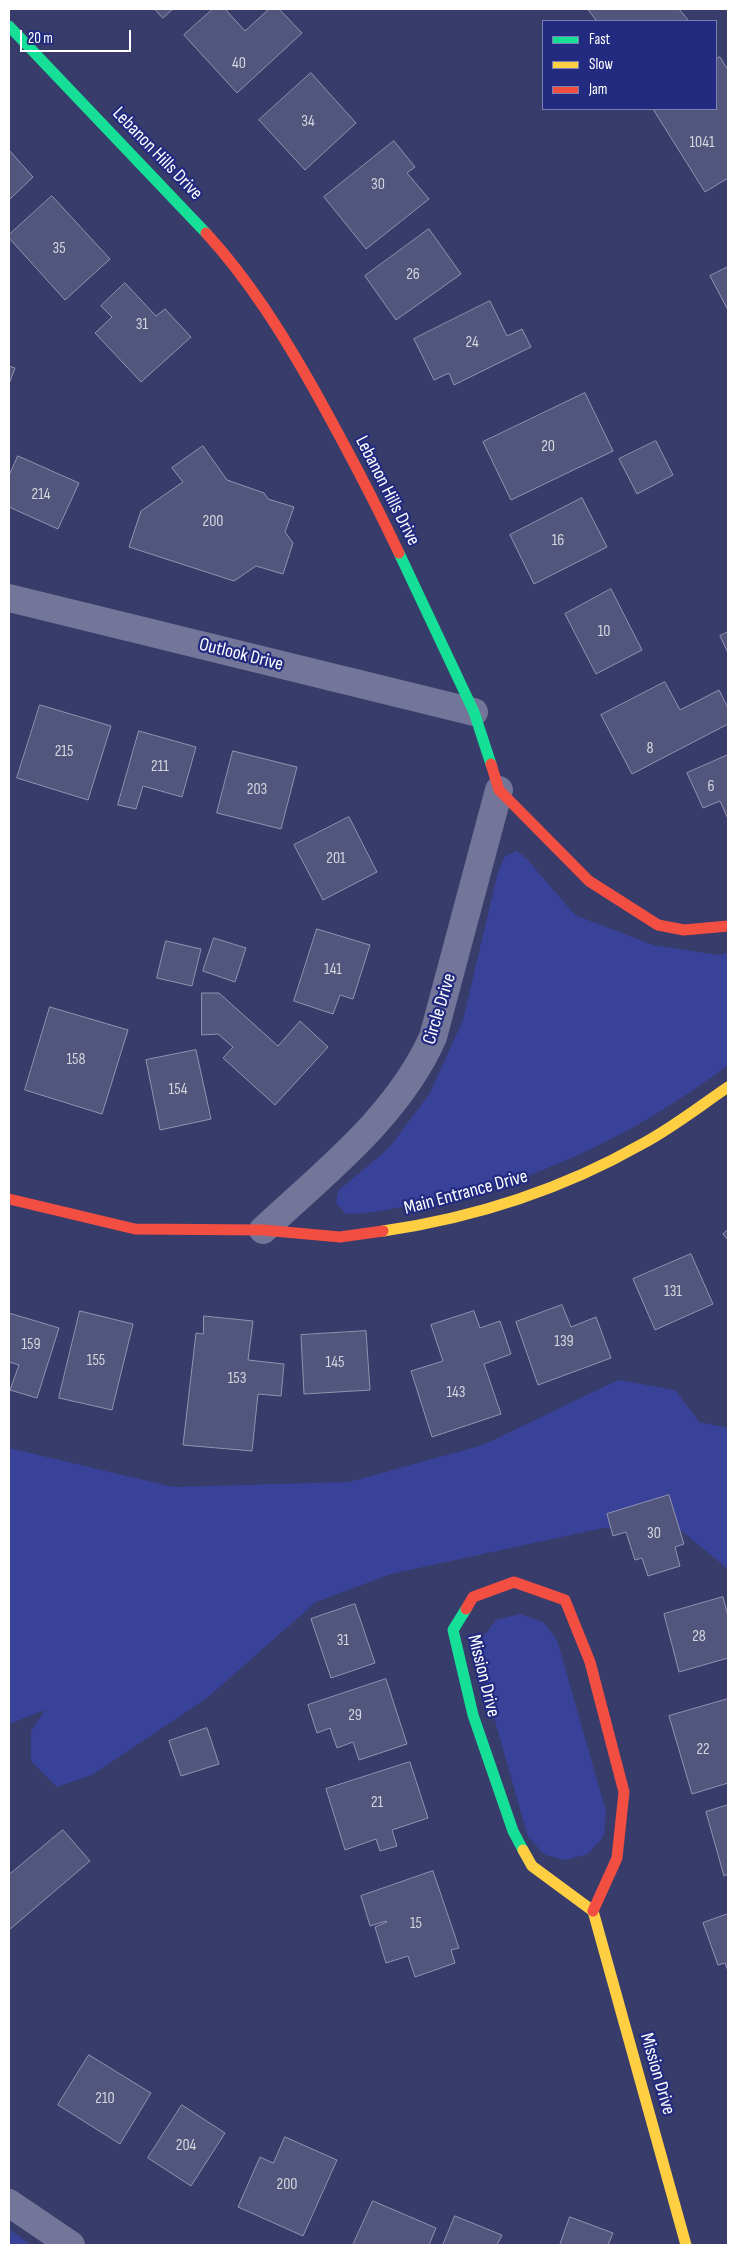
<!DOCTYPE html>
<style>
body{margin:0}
#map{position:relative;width:737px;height:2254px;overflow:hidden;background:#383c6a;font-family:"Sofia Sans Condensed",sans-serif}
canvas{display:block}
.frame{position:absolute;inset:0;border:10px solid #fff;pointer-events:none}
.legend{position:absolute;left:542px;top:20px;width:175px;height:90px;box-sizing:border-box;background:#222b80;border:1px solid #7a80b3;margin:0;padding:6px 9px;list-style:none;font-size:15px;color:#fff}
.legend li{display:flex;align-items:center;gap:10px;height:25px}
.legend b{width:25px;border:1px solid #7a80b3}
.scale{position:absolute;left:20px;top:30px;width:111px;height:22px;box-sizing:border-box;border:2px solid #fff;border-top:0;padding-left:6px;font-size:15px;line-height:18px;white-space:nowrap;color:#fff;-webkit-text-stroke:4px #222b80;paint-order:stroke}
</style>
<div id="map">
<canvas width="737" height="2254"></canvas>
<div class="frame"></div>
<ul class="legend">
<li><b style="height:6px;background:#16e098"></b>Fast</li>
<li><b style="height:6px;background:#ffcf43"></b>Slow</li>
<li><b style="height:6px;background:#f24e42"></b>Jam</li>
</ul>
<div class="scale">20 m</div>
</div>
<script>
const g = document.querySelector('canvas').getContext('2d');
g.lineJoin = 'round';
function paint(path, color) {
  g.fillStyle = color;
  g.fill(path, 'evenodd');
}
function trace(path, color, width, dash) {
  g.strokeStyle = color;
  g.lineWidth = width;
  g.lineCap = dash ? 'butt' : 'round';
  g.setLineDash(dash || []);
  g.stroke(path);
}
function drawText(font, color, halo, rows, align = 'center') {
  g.font = font + ' "Sofia Sans Condensed",sans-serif';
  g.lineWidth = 4.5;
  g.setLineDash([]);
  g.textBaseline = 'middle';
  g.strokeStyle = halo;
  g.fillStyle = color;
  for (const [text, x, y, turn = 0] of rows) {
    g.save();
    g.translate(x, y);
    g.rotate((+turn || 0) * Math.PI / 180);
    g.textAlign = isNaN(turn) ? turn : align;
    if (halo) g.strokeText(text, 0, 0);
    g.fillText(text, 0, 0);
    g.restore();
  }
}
const green = new Path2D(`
 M 517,851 L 527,859 L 575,915 L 653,945 L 718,955 L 728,953 L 728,1065 C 671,1108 609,1144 543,1170 C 509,1184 465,1194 429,1201 C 401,1207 374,1214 346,1214 L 336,1203 L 338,1191 L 389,1148 L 430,1093 L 463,1020 L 498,872 L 505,856 Z
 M 618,1380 L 675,1390 L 699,1422 L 728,1428 L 728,1569 L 677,1527 L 603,1528 L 391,1574 L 316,1602 L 207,1698 L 92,1775 L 57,1787 L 31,1761 L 31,1731 L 45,1710 L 9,1724 L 9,1448 L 173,1487 L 349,1482 L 483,1445 Z
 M 520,1614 L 543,1622 L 557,1640 L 606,1812 L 604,1836 L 588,1854 L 565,1860 L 545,1855 L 528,1837 L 478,1661 L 482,1638 L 496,1620 Z
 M 9,2229 L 31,2245 L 9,2245 Z`);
const building = new Path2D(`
 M 155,9 L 173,9 L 163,18 Z
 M 213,9 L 225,9 L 245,31 L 269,9 L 279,9 L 302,33 L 237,93 L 184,35 Z
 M 588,9 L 679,9 L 689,21 L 597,21 Z
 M 720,57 L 728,70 L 728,178 L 705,192 L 653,109 L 716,109 L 716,59 Z
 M 311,73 L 356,123 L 305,170 L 259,120 Z
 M 394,141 L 415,167 L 407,173 L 429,199 L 366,249 L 324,197 Z
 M 9,150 L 33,177 L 9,200 Z
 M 52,196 L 110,259 L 65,300 L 9,238 L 9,235 Z
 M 429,229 L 461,274 L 396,320 L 365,276 Z
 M 728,267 L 728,310 L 710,276 Z
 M 125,283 L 156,316 L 165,309 L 191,337 L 141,382 L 95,333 L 112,317 L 101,306 Z
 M 490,301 L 507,336 L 522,329 L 531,347 L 454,385 L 449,373 L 434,380 L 414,339 Z
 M 9,366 L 15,368 L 9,384 Z
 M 585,393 L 613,451 L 511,500 L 483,442 Z
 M 656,441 L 673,475 L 637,494 L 619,459 Z
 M 203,446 L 227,480 L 264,493 L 268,499 L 294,507 L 285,532 L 293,543 L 283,574 L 256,566 L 234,581 L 129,547 L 141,511 L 183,482 L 172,468 Z
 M 18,456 L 79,483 L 58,529 L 9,507 L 9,476 Z
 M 582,498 L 607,547 L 534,584 L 510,535 Z
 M 611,589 L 642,650 L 596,674 L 565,614 Z
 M 728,632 L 728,653 L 720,636 Z
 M 665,682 L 680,710 L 719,690 L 728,708 L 728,724 L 632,774 L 601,715 Z
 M 40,705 L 111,726 L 88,800 L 17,778 Z
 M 139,731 L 196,747 L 182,797 L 143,786 L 136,809 L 118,805 Z
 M 233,751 L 297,767 L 281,829 L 217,813 Z
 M 728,755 L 728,819 L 720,801 L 703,808 L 687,773 Z
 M 349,817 L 377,872 L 323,900 L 294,845 Z
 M 317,929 L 370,945 L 353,999 L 340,995 L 333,1014 L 294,1001 Z
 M 214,938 L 246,948 L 235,982 L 203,971 Z
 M 166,941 L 201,949 L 192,986 L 157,978 Z
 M 202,993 L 219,993 L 278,1046 L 300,1021 L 328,1047 L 275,1105 L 223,1058 L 233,1047 L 218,1034 L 202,1035 Z
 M 50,1007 L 128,1030 L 102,1114 L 25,1090 Z
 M 196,1050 L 211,1119 L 160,1130 L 146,1060 Z
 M 728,1230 L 728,1240 L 723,1234 Z
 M 691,1254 L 713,1304 L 655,1330 L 633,1279 Z
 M 562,1305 L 571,1327 L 596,1317 L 611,1358 L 538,1385 L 516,1322 Z
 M 80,1311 L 133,1324 L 112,1410 L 59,1398 Z
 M 474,1311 L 480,1328 L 500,1321 L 511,1354 L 484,1364 L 501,1414 L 432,1437 L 411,1371 L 443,1361 L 431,1325 Z
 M 9,1313 L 59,1328 L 37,1398 L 10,1390 L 19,1365 L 9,1362 Z
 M 204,1316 L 253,1321 L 248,1360 L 284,1364 L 281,1396 L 258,1394 L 252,1451 L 183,1445 L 196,1333 L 203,1334 Z
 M 366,1331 L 370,1390 L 304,1394 L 301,1335 Z
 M 669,1495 L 684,1544 L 675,1547 L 680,1566 L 648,1576 L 642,1558 L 635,1560 L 626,1532 L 613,1536 L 607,1514 Z
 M 723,1597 L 728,1616 L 728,1658 L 679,1672 L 664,1614 Z
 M 355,1604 L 375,1663 L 331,1678 L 311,1619 Z
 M 386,1679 L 407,1744 L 359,1760 L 353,1742 L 337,1748 L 330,1728 L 317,1733 L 308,1705 Z
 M 728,1699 L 728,1783 L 692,1794 L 669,1716 Z
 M 207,1728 L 219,1764 L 181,1776 L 169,1741 Z
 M 410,1762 L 428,1818 L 392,1830 L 397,1846 L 380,1851 L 376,1839 L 345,1850 L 326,1789 Z
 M 728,1805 L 728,1874 L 724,1876 L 706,1812 Z
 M 63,1830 L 90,1861 L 9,1930 L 9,1875 Z
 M 433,1871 L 459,1948 L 451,1950 L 455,1963 L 415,1977 L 408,1956 L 386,1963 L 375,1927 L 387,1922 L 386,1921 L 370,1926 L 361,1896 Z
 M 728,1914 L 728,1971 L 725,1963 L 718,1965 L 703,1923 Z
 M 89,2055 L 151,2093 L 120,2144 L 58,2105 Z
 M 182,2105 L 225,2133 L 191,2186 L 148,2158 Z
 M 285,2137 L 337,2160 L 303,2236 L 238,2207 L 260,2157 L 273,2163 Z
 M 373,2201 L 436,2228 L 429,2245 L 353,2245 Z
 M 455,2216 L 502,2235 L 497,2245 L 443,2245 Z
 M 570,2217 L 613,2233 L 608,2245 L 560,2245 Z`);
const street = new Path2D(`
 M 9,598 L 474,712
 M 263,1230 C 325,1172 398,1116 433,1037 L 499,790
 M 9,2203 L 71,2245`);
const fast = new Path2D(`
 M 9,26 L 206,233
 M 399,553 L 474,712 L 491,764
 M 466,1609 L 453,1630 L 473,1715 L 513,1831 L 523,1850`);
const slow = new Path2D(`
 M 383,1231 C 473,1218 563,1189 642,1144 C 672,1128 700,1106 728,1087
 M 523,1850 L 532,1866 L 593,1911 L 686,2245`);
const jam = new Path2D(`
 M 206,233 C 250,281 284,336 316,393 C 346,447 373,498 399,553
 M 491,764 L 499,790 L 589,881 L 658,925 L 684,930 L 728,926
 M 9,1199 L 135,1229 L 263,1230 L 340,1237 L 383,1231
 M 466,1609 L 473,1597 L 514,1582 L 565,1600 L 590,1662 L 624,1792 L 617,1858 L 593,1911`);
const numberNames = [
 ["40",239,64],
 ["34",308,122],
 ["1041",702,143],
 ["30",378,185],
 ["35",59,249],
 ["26",413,275],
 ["31",142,325],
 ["24",472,343],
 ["20",548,447],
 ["214",41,495],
 ["200",213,522],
 ["16",558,541],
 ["10",604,632],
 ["8",650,749],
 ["215",64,752],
 ["211",160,767],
 ["6",711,787],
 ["203",257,790],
 ["201",336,859],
 ["141",333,970],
 ["158",76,1060],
 ["154",178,1090],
 ["131",673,1292],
 ["139",564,1342],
 ["159",31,1345],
 ["155",96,1361],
 ["145",335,1363],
 ["153",237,1379],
 ["143",456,1393],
 ["30",654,1534],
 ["28",699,1637],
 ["31",343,1641],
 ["29",355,1716],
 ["22",703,1750],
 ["21",377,1803],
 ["15",416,1924],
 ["210",105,2099],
 ["204",186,2146],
 ["200",287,2185]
];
const streetNames = [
 ["Lebanon Hills Drive",157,154,46],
 ["Lebanon Hills Drive",387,491,63],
 ["Outlook Drive",241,655,14],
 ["Circle Drive",440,1009,-73],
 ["Main Entrance Drive",466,1193,-15],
 ["Mission Drive",483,1676,76],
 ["Mission Drive",657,2074,74]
];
paint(green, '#394299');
paint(building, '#53567c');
trace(building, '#9193af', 1);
trace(street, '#737698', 28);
trace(fast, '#16e098', 11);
trace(slow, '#ffcf43', 11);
trace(jam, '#f24e42', 11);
drawText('16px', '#d4d5de', null, numberNames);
drawText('19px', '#fff', '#222b80', streetNames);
</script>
